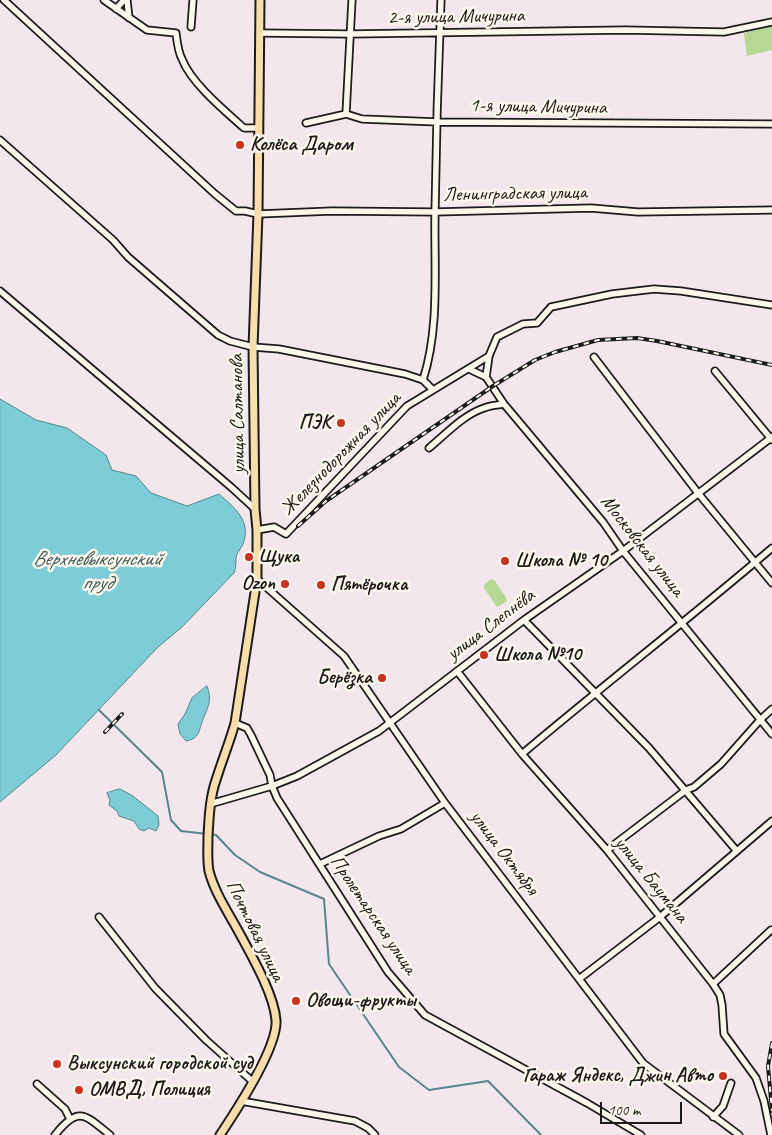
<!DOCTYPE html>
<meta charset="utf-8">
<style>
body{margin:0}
#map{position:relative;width:772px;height:1135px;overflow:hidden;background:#f3e7ed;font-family:Caveat,sans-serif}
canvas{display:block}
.scale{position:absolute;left:600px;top:1102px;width:82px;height:22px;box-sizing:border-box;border:2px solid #1c1c1c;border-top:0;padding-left:6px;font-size:15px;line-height:18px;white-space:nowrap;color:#1c1c1c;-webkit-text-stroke:4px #fbf7ec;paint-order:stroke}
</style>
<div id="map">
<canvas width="772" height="1135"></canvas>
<div class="scale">100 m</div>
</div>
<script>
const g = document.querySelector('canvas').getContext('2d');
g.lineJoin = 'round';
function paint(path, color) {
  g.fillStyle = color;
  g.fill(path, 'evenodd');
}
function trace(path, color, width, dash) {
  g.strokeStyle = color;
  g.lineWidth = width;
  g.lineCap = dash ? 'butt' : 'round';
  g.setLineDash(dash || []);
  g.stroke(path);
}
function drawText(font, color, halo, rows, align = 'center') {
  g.font = font + ' Caveat,sans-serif';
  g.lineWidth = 5;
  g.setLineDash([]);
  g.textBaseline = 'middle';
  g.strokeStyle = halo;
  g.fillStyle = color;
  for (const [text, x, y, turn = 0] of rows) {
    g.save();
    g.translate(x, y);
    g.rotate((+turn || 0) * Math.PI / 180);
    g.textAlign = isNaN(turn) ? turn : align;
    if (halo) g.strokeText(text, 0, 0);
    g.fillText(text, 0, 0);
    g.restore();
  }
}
const green = new Path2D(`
 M 772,26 L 772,50 L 747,56 L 744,34 L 754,29 Z
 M 491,579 L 495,581 L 507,599 L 506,602 L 497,607 L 484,588 L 484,585 Z`);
const water = new Path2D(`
 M 0,399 L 36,420 L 67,428 L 106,455 L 112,470 L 136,476 L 151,493 L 187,506 L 219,494 C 234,507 252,521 243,544 C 242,547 239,550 237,554 C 235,560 237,566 234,573 L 182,627 L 157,648 L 56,755 L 0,802 Z
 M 207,686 C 212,699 209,705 204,717 C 199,727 201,739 186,741 L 180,734 L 178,724 L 185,714 L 192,698 Z
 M 120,789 L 133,796 L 158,816 L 159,825 L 156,831 L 149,828 L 144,831 L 139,829 L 134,821 L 119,816 L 117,811 L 109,805 L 110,800 L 107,793 Z`);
const stream = new Path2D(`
 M 99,710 L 162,772 L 171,820 L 181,831 L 216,835 L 235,855 L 260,872 L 324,899 L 329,964 L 399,1067 L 429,1090 L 488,1081 L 541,1135`);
const minor = new Path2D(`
 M 4,0 L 215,194 L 236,211 L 245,211 L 258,214 L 332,211 L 435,212 L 591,208 L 638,212 L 772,210
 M 104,0 L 147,30 L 176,33 C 177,41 178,52 182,59 C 191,83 225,111 244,128 L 258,128
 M 127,0 L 129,18
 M 116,9 L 124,0
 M 191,27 L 193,0
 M 260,33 L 350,34 L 625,30 L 724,32 L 772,22
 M 346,114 L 352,0
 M 306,123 L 346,114 L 362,119 L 438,122 L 772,124
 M 0,140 L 113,240 L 128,257 L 218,335 L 230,341 L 253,347 L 279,349 L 405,374 L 423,380 L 433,390
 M 0,291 L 231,487 L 255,509
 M 594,357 L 698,493 L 772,583
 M 469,369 L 486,377 L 504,404 L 603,522 L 623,551 L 772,734
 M 715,371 L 772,440
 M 486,377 L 489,356
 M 423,380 C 440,327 434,268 435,213 C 436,142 438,71 441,0
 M 429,448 C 446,434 463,415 484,408 C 491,405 498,405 504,404
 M 257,530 L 274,527 L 286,534 L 407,406 L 489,356 L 497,337 L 523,324 L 537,323 L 551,307 L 612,294 L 654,289 L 681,291 L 772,305
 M 257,579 L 344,656 L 445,803 L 643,1063 L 739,1135
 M 524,620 L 649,748 L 736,850
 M 457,671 L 522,754 L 607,850 L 713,984 L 720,995 L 722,1005 L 724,1034 L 756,1078 L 764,1101 L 771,1135
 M 235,723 L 247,728 L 251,735 L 270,775 L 272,786 L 277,798 L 388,972 L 425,1015 L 587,1103 L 641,1135
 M 522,754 C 605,684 690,618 772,548
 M 210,804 L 272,786 L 297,776 L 379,731 L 524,620 L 623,551 L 772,437
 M 607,850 L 686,790 L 694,787 L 721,764 L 760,720 L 772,709
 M 320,864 L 379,836 L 401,829 L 445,803
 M 99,917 L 155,988 L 206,1040 L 252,1081
 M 579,979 L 660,917 L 772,821
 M 713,984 L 771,930
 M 37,1084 L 65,1109 L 70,1119
 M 241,1101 L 355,1121 L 368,1128 L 375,1135
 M 713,1117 L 723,1106 L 731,1083
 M 55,1135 C 79,1105 85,1115 110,1135`);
const major = new Path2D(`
 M 220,1135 C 236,1111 278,1047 276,1020 C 274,995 253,958 241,936 C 230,915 215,894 209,871 C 207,860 208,848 208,837 C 209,816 210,796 217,777 C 223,758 230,741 235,723 L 257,579 L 257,530 L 255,509 L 253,347 L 258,214 L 260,0`);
const rail = new Path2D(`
 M 298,526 L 326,501 L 493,386 L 535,360 L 555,352 L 598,340 L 637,338 L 657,341 L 772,365
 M 105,732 L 122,714
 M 772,1043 L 768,1066 L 772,1111`);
const markers = [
 [240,145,5,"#c8321e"],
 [341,423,5,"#c8321e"],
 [249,557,5,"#c8321e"],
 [505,561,5,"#c8321e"],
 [285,584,5,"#c8321e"],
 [321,585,5,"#c8321e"],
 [484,655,5,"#c8321e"],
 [382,678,5,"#c8321e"],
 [296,1001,5,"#c8321e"],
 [57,1064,5,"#c8321e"],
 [723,1076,5,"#c8321e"],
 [79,1090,5,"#c8321e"]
];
const streetNames = [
 ["2-я улица Мичурина",456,17,-1],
 ["1-я улица Мичурина",538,107,1],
 ["Ленинградская улица",515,194,-1],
 ["улица Салтанова",238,414,-91],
 ["Железнодорожная улица",341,454,-46],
 ["Московская улица",642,546,52],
 ["улица Слепнёва",491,625,-37],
 ["улица Октября",504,853,53],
 ["улица Баумана",651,880,51],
 ["Пролетарская улица",373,915,56],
 ["Почтовая улица",255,931,64]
];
const poiNames = [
 ["Колёса Даром",250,145],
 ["ПЭК",331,423,"right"],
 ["Щука",259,557],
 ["Школа № 10",515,561],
 ["Ozon",275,584,"right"],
 ["Пятёрочка",331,585],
 ["Школа №10",494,655],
 ["Берёзка",372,678,"right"],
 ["Овощи-фрукты",306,1001],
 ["Выксунский городской суд",67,1064],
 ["Гараж Яндекс, Джин Авто",713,1076,"right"],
 ["ОМВД, Полиция",89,1090]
];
const waterNames = [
 ["Верхневыксунский",97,559],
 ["пруд",97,583]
];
paint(green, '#b5d994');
paint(water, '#7dcdd7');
trace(water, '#56868c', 1);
trace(stream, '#56868c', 2);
trace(minor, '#1c1c1c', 9);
trace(major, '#1c1c1c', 11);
trace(minor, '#fbf7ec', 5.5);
trace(major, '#f8deab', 7);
trace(rail, '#1c1c1c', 4);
trace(rail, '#fbf7ec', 2, [5.5]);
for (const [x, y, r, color] of markers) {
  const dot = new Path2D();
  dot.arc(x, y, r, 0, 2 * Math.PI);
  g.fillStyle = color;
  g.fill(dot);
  trace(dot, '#fbf7ec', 2);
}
drawText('20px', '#1c1c1c', '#fbf7ec', streetNames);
drawText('bold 20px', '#1c1c1c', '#fbf7ec', poiNames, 'left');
drawText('italic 21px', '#3e5a5d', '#fbf7ec', waterNames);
</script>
